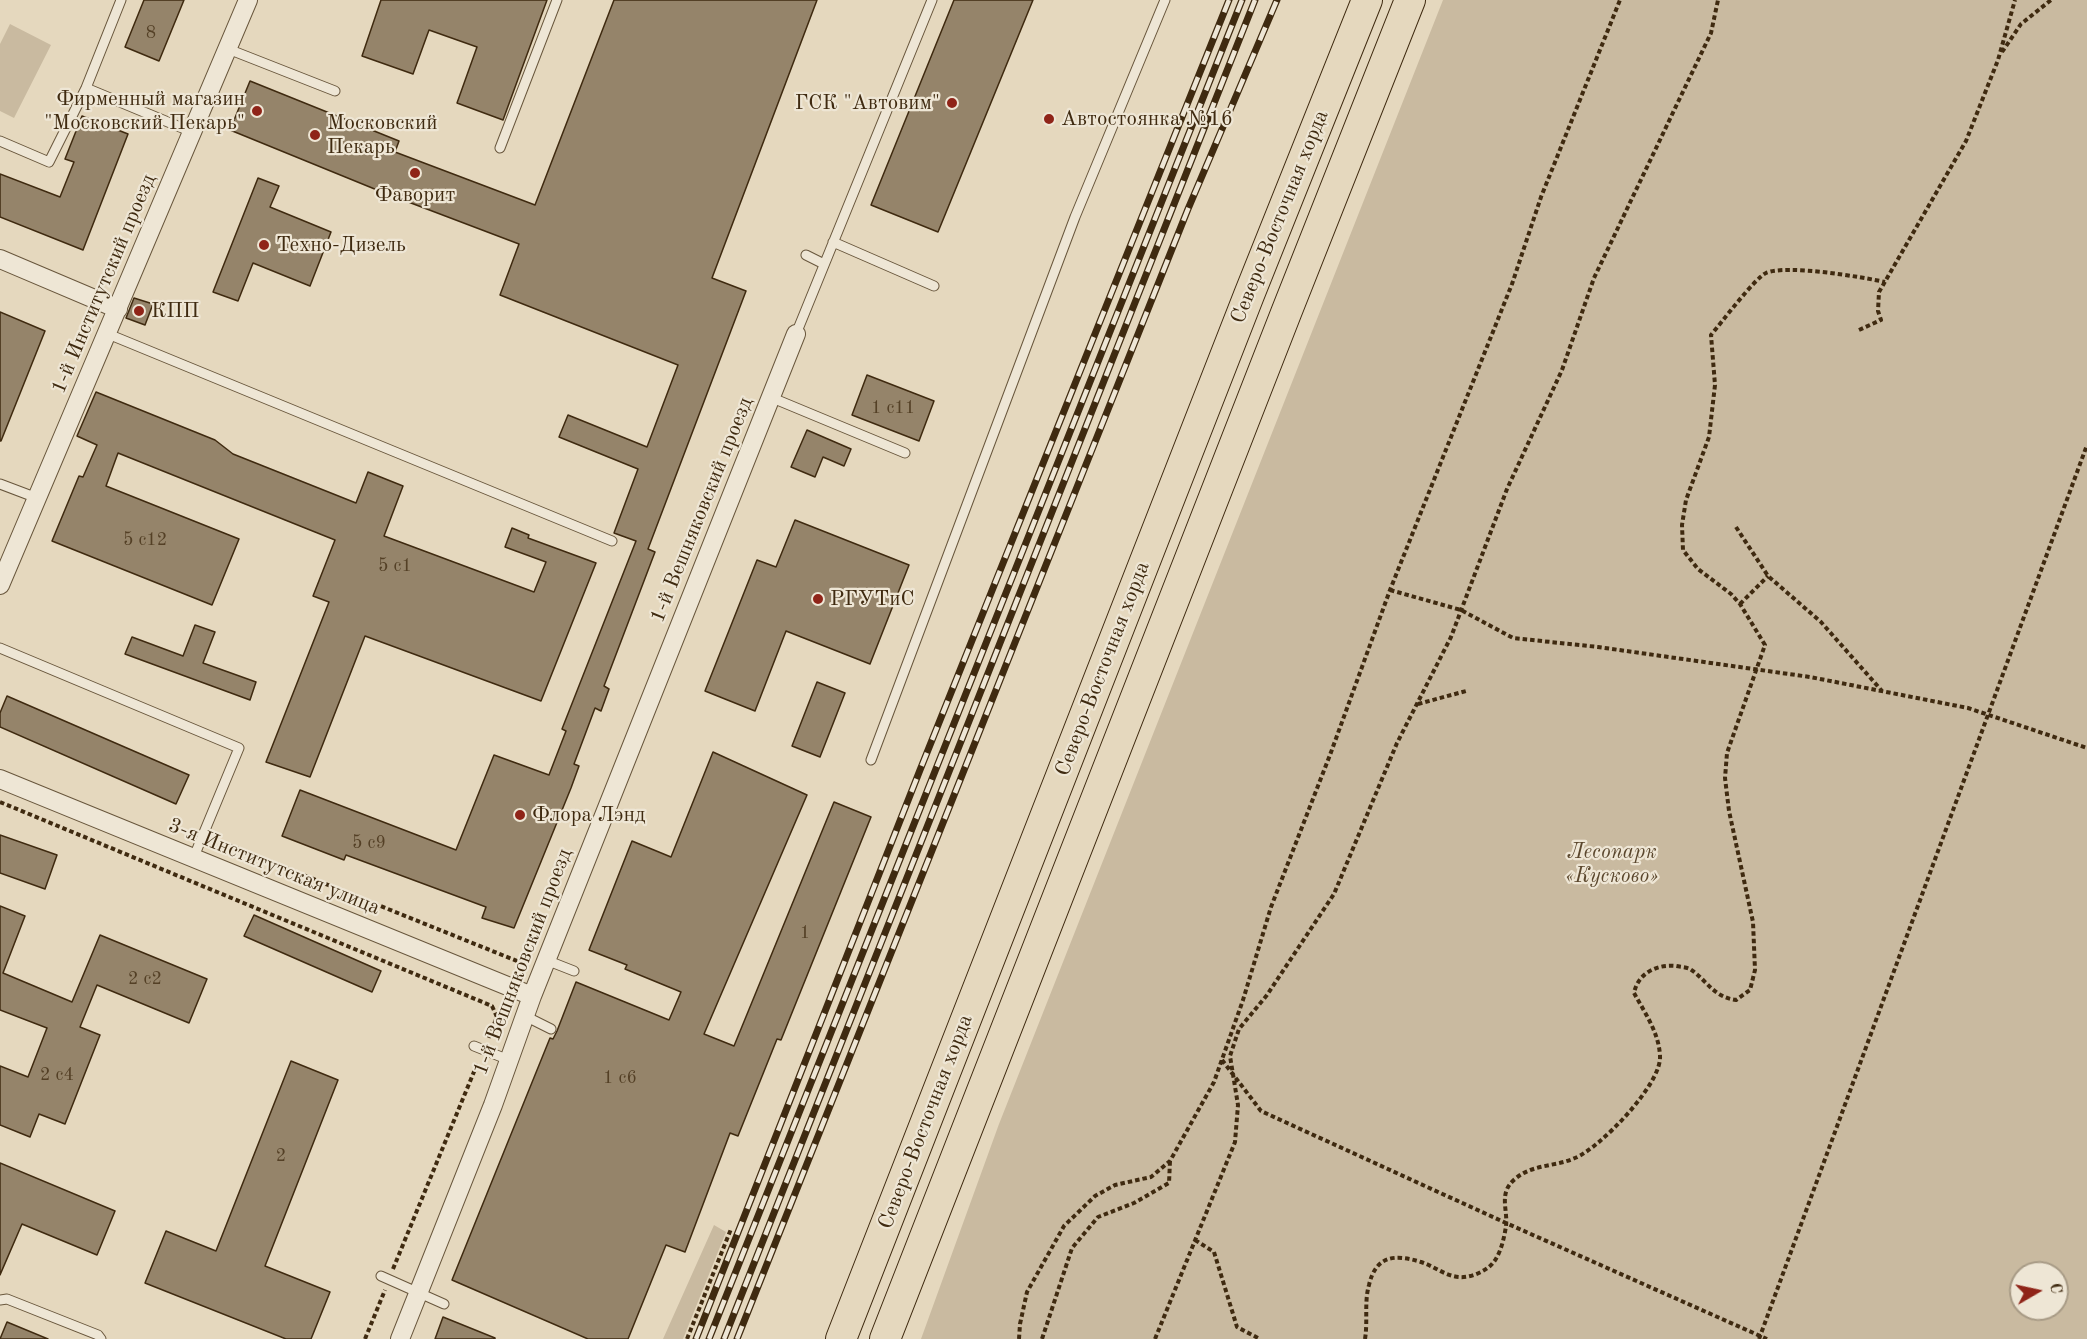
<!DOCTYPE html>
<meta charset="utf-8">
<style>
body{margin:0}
#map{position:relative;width:2087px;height:1339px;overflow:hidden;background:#e5d8be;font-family:"Old Standard TT",serif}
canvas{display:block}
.north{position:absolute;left:2009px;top:1261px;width:60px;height:60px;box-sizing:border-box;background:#eee6d5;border:2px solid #a89b86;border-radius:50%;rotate:81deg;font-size:16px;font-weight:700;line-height:24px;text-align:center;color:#3f2a10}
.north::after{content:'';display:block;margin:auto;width:21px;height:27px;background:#8f2418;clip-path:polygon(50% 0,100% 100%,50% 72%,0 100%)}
</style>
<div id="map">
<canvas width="2087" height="1339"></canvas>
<div class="north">С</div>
</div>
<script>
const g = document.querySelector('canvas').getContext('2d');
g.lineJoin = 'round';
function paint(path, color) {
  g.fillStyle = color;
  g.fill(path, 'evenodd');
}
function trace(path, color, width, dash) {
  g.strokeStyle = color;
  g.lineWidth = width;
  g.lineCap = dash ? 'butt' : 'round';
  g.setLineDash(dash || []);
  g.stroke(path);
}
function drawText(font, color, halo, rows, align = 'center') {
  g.font = font + ' "Old Standard TT",serif';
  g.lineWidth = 4.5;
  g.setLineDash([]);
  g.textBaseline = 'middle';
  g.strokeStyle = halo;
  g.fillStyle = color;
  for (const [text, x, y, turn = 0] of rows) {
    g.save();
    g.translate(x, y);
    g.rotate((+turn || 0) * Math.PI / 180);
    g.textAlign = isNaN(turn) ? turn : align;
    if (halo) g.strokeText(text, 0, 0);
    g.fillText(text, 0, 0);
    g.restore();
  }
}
const green = new Path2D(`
 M 1443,0 L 2087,0 L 2087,1339 L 921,1339 L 999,1124 ZM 2021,1273 L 2057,1273 L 2057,1309 L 2021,1309 Z
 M 10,24 L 51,45 L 14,118 L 0,111 L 0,44 Z
 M 714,1225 L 726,1232 L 683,1339 L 663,1339 Z`);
const building = new Path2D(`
 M 144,0 L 184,0 L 159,61 L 125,47 Z
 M 381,0 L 547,0 L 503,120 L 457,103 L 477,47 L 429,30 L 413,74 L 362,56 Z
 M 614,0 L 817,0 L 712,278 L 746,291 L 648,549 L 655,552 L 604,686 L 609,689 L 601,711 L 595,708 L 574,764 L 579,766 L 571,788 L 514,928 L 482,918 L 486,907 L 346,855 L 344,860 L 282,836 L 300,790 L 456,850 L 494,755 L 549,775 L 566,731 L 562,729 L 636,541 L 614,533 L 638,469 L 559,437 L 568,415 L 647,447 L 678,365 L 500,295 L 519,244 L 382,192 L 230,130 L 250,81 L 399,141 L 395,152 L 535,205 Z
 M 954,0 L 1033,0 L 938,232 L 871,205 Z
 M 82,116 L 128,134 L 83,250 L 0,217 L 0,174 L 60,197 L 74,162 L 65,159 Z
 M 258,178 L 279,186 L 270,207 L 331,232 L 310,286 L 253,263 L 238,301 L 213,292 Z
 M 134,298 L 153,304 L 145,325 L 126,318 Z
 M 0,312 L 45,331 L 1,441 L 0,441 Z
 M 867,375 L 934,401 L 919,441 L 852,415 Z
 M 96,392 L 215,440 L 233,454 L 356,503 L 368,472 L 403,486 L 384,536 L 534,592 L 546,562 L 505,547 L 512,528 L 529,535 L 528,538 L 596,563 L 541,701 L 365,636 L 310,777 L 266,762 L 329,602 L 313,596 L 335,540 L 118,453 L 106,486 L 239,539 L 212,605 L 52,541 L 79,476 L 83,477 L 97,445 L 77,436 Z
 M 807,430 L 851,449 L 844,466 L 823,457 L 815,477 L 791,467 Z
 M 795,520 L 909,565 L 870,664 L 786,631 L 755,711 L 705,691 L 757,560 L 776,567 Z
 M 195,625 L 215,632 L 203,663 L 256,682 L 250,700 L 125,654 L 132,637 L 183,656 Z
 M 817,682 L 845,693 L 820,757 L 792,746 Z
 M 7,696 L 189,775 L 176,804 L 0,727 L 0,713 Z
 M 713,752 L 807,795 L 704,1034 L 734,1046 L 834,802 L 871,817 L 781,1040 L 777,1039 L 738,1136 L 730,1133 L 685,1252 L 666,1245 L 628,1339 L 588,1339 L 452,1280 L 550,1038 L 553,1039 L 557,1031 L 576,982 L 669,1020 L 681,992 L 625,969 L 627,965 L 589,950 L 632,841 L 671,857 Z
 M 0,835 L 57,855 L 45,889 L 0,873 Z
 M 0,906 L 25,916 L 3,973 L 72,1002 L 100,935 L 207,979 L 189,1023 L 97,985 L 80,1027 L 100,1035 L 65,1124 L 39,1114 L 30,1137 L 0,1125 L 0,1066 L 28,1077 L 47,1028 L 0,1010 Z
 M 254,915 L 381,971 L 372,992 L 244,936 Z
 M 291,1061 L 338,1080 L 265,1266 L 330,1292 L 311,1339 L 286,1339 L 145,1283 L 166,1231 L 216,1251 Z
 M 0,1163 L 115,1211 L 97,1255 L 22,1224 L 0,1275 Z
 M 443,1317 L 495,1338 L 495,1339 L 435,1339 Z
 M 7,1322 L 48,1339 L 0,1339 Z`);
const path = new Path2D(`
 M 2002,52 L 2021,24 L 2051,0
 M 1859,330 L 1881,320 L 1878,311 L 1879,292 L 1966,141 L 1998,60 L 2015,0
 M 1736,527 L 1768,576 L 1821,622 L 1882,691
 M 1390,590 L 1461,610 L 1513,638 L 1598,647 L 1810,677 L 1968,708 L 2087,748
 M 1740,604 L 1768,576
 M 1418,704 L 1466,691
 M 0,802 L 492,1006 L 497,1017 L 488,1039
 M 214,839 L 527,965
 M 1222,1060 L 1261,1111 L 1506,1223 L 1767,1339
 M 1195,1240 L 1214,1252 L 1237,1327 L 1260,1339
 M 393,1269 L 478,1062
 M 365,1339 L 385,1290
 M 687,1339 L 731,1229
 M 1019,1339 L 1020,1324 L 1027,1292 L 1064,1226 L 1095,1196 L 1115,1185 L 1151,1177 L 1170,1161 L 1214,1082 L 1243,1000 L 1271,907 L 1330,755 L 1390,590 L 1512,284 L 1541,197 L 1620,0
 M 1042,1339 L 1072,1248 L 1098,1217 L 1134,1203 L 1169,1183 L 1170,1161
 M 1155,1339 L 1235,1142 L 1238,1105 L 1230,1056 L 1239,1029 L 1267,995 L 1334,894 L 1397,743 L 1451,637 L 1507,489 L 1562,370 L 1594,278 L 1711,33 L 1718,0
 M 1365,1339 C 1368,1321 1364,1302 1369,1285 C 1376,1255 1395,1254 1421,1262 C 1434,1266 1445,1276 1459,1277 C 1469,1278 1481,1273 1489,1267 C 1500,1258 1504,1239 1506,1226 C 1508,1209 1498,1193 1515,1179 C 1532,1164 1555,1167 1575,1158 C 1600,1148 1662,1084 1660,1056 C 1659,1033 1645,1013 1634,993 C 1638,973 1657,964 1676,966 C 1681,967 1686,967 1690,969 C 1707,980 1713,997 1736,1000 L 1750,990 L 1755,970 L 1753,922 L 1729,811 L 1725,778 L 1727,753 L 1765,645 L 1740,604 L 1731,594 L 1698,569 L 1683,550 L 1682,525 L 1686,500 L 1709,437 L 1715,385 L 1711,335 C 1721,323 1755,278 1766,273 C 1786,264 1862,277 1885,282
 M 1759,1339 L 2087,445`);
const service = new Path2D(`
 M 228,49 L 335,91
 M 86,88 L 192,132
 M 0,141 L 49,162 L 86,88 L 121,0
 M 500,148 L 557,0
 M 833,242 L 934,286
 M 806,255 L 824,264
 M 108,334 L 612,541
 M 796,334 L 932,0
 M 770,397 L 905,453
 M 0,484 L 37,498
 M 0,648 L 239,748 L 193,859
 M 871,760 L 1075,217 L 1165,0
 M 546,960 L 574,971
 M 525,1016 L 551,1029
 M 474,1046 L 509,1060
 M 381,1276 L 444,1304
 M 0,1300 L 7,1299 L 98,1335 L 101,1339`);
const minor = new Path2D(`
 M 0,259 L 118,309
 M 0,585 L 248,0
 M 0,779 L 532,996
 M 400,1339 L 493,1105 L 532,996 L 796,334`);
const primary = new Path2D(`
 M 841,1339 L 1249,295 L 1367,0
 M 885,1339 L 1286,313 L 1410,0`);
const rail = new Path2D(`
 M 696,1339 L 920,770 L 1229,0
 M 709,1339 L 1242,0
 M 724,1339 L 1255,0
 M 737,1339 L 1188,209 L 1277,0`);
const markers = [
 [952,103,6,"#8f2418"],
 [257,111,6,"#8f2418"],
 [1049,119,6,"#8f2418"],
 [315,135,6,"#8f2418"],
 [415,173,6,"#8f2418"],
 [264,245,6,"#8f2418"],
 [139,311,6,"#8f2418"],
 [818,599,6,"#8f2418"],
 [520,815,6,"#8f2418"]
];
const numberNames = [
 ["8",151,33],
 ["1 с11",893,408],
 ["5 с12",145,540],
 ["5 с1",395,566],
 ["5 с9",369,843],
 ["1",805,933],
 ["2 с2",145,979],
 ["2 с4",57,1075],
 ["1 с6",620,1078],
 ["2",281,1156]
];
const poiNames = [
 ["Фирменный магазин",245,99,"right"],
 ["\"Московский Пекарь\"",245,123,"right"],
 ["ГСК \"Автовим\"",940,103,"right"],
 ["Автостоянка №16",1061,119],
 ["Московский",327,123],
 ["Пекарь",327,147],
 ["Фаворит",415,195,"center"],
 ["Техно-Дизель",276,245],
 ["КПП",151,311],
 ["РГУТиС",830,599],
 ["Флора Лэнд",532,815]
];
const streetNames = [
 ["Северо-Восточная хорда",1280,217,-68],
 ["1-й Институтский проезд",104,284,-67],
 ["1-й Вешняковский проезд",702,510,-68],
 ["Северо-Восточная хорда",1103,669,-69],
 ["3-я Институтская улица",274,867,22],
 ["1-й Вешняковский проезд",523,962,-69],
 ["Северо-Восточная хорда",926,1122,-69]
];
const parkNames = [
 ["Лесопарк",1612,852],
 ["«Кусково»",1612,876]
];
paint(green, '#c9baa0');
paint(building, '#95846a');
trace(building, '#3f2a10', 1.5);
trace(service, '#68563c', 11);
trace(minor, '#68563c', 20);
trace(primary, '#3f2a10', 32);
trace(path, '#3f2a10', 4, [4.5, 3]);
trace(service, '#eee6d5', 9);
trace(minor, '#eee6d5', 18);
trace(primary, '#e5d8be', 30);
trace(rail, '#3f2a10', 7);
trace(rail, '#eee6d5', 4.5, [14]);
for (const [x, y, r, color] of markers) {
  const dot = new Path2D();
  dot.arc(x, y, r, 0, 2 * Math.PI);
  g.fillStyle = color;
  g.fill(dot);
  trace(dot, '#eee6d5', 2);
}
drawText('18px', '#544026', null, numberNames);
drawText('21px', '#3f2a10', '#eee6d5', poiNames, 'left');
drawText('21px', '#3f2a10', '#eee6d5', streetNames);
drawText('italic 21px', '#5b472d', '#eee6d5', parkNames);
</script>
